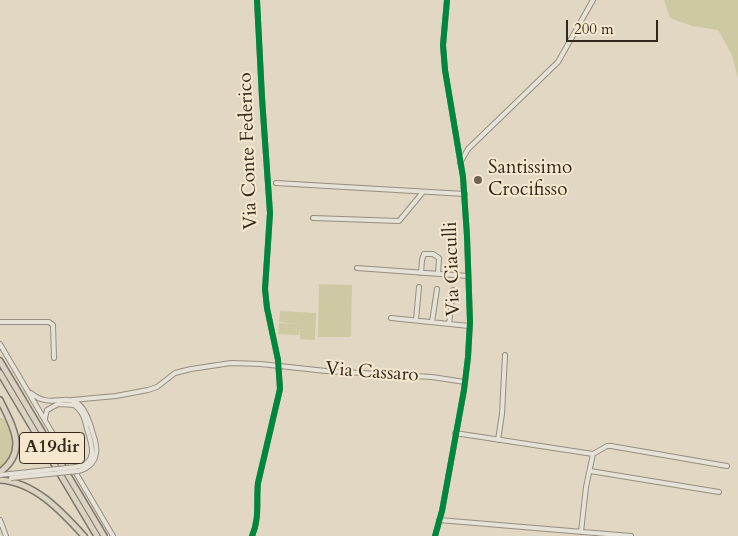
<!DOCTYPE html>
<style>
body{margin:0}
#map{position:relative;width:738px;height:536px;overflow:hidden;background:#e2d7c2;font-family:Cardo,serif}
canvas{display:block}
.scale{position:absolute;left:566px;top:20px;width:92px;height:22px;box-sizing:border-box;border:2px solid #33281b;border-top:0;padding-left:6px;font-size:15px;line-height:18px;white-space:nowrap;color:#33281b;-webkit-text-stroke:4px #f5e8ce;paint-order:stroke}
</style>
<div id="map">
<canvas width="738" height="536"></canvas>
<div class="scale">200 m</div>
</div>
<script>
const g = document.querySelector('canvas').getContext('2d');
g.lineJoin = 'round';
function paint(path, color) {
  g.fillStyle = color;
  g.fill(path, 'evenodd');
}
function trace(path, color, width, dash) {
  g.strokeStyle = color;
  g.lineWidth = width;
  g.lineCap = dash ? 'butt' : 'round';
  g.setLineDash(dash || []);
  g.stroke(path);
}
function drawText(font, color, halo, rows, align = 'center') {
  g.font = font + ' Cardo,serif';
  g.lineWidth = 4;
  g.setLineDash([]);
  g.textBaseline = 'middle';
  g.strokeStyle = halo;
  g.fillStyle = color;
  for (const [text, x, y, turn = 0] of rows) {
    g.save();
    g.translate(x, y);
    g.rotate((+turn || 0) * Math.PI / 180);
    g.textAlign = isNaN(turn) ? turn : align;
    if (halo) g.strokeText(text, 0, 0);
    g.fillText(text, 0, 0);
    g.restore();
  }
}
const green = new Path2D(`
 M 664,0 L 738,0 L 738,79 L 732,55 L 718,30 L 692,26 L 670,18 Z
 M 319,284 L 352,285 L 351,337 L 318,337 Z
 M 280,311 L 316,313 L 315,340 L 300,339 L 300,329 L 299,335 L 278,334 L 279,323 L 300,324 L 279,322 Z
 M 0,418 L 3,418 L 5,420 L 12,436 L 12,445 L 14,446 L 11,458 L 2,468 L 0,467 Z`);
const minor = new Path2D(`
 M 460,163 L 468,149 L 558,62 L 593,0
 M 276,183 L 465,194
 M 313,218 L 399,221 L 423,192
 M 357,268 L 468,276
 M 421,273 L 422,260 L 424,254 L 433,254 L 439,258 L 438,274
 M 391,318 L 469,326
 M 416,320 L 419,287
 M 0,322 L 49,322 L 53,325 L 54,358
 M 432,322 L 437,289
 M 449,324 L 453,290
 M 0,344 L 113,536
 M 31,393 C 56,415 76,378 91,427 C 93,435 98,445 96,453 C 95,463 87,469 78,471
 M 72,400 L 116,396 L 148,390 L 157,387 L 175,373 L 191,369 L 231,363 L 261,364 L 326,371 L 432,377 L 465,382
 M 45,418 L 47,410 L 58,404 L 74,405 C 83,411 85,420 87,429 C 92,445 99,463 76,467
 M 455,433 L 593,454
 M 498,440 L 502,414 L 505,355
 M 593,454 L 607,446 L 611,446 L 727,466
 M 590,471 L 719,492
 M 0,475 L 10,474
 M 0,520 L 6,536
 M 439,520 L 631,536
 M 581,532 L 586,487 L 593,454
 M 252,536 C 260,518 256,501 258,483 L 280,389 L 278,360 L 267,308 L 265,289 L 270,213 L 262,98 L 257,0
 M 435,536 L 442,511 L 464,390 L 468,357 L 470,322 L 467,236 L 463,177 L 445,70 L 443,45 L 447,0`);
const highway = new Path2D(`
 M 0,361 L 104,536
 M 0,373 L 97,536
 M 0,400 C 12,425 29,451 0,472
 M 0,480 C 35,482 62,512 84,536`);
const minorBridge = new Path2D(`
 M 10,474 L 76,467
 M 11,478 L 78,471`);
const cycleway = new Path2D(`
 M 252,536 C 260,518 256,501 258,483 L 280,389 L 278,360 L 267,308 L 265,289 L 270,213 L 262,98 L 257,0
 M 435,536 L 442,511 L 464,390 L 468,357 L 470,322 L 467,236 L 463,177 L 445,70 L 443,45 L 447,0`);
const markers = [
 [478,180,5,"#706555"]
];
const shields = [
 [52,448,65]
];
const shieldNames = [
 ["A19dir",52,448]
];
const streetNames = [
 ["Via Conte Federico",249,151,-92],
 ["Via Ciaculli",453,269,-92],
 ["Via Cassaro",372,373,4]
];
const poiNames = [
 ["Santissimo",488,169],
 ["Crocifisso",488,191]
];
paint(green, '#cec9a3');
trace(minor, '#968e81', 6);
trace(highway, '#7d766b', 8);
trace(minor, '#e7e2d7', 4);
trace(highway, '#dbd2c2', 5);
trace(minorBridge, '#968e81', 6, []);
trace(minorBridge, '#e7e2d7', 4);
trace(cycleway, '#00873e', 6);
for (const [x, y, r, color] of markers) {
  const dot = new Path2D();
  dot.arc(x, y, r, 0, 2 * Math.PI);
  g.fillStyle = color;
  g.fill(dot);
  trace(dot, '#f5e8ce', 2);
}
for (const [x, y, w] of shields) {
  const box = new Path2D();
  box.roundRect(x - w / 2, y - 15.5, w, 31, 4);
  g.fillStyle = '#f5e8ce';
  g.fill(box);
  trace(box, '#33281b', 1);
}
drawText('bold 18px', '#33281b', null, shieldNames);
drawText('19px', '#33281b', '#f5e8ce', streetNames);
drawText('19px', '#33281b', '#f5e8ce', poiNames, 'left');
</script>
